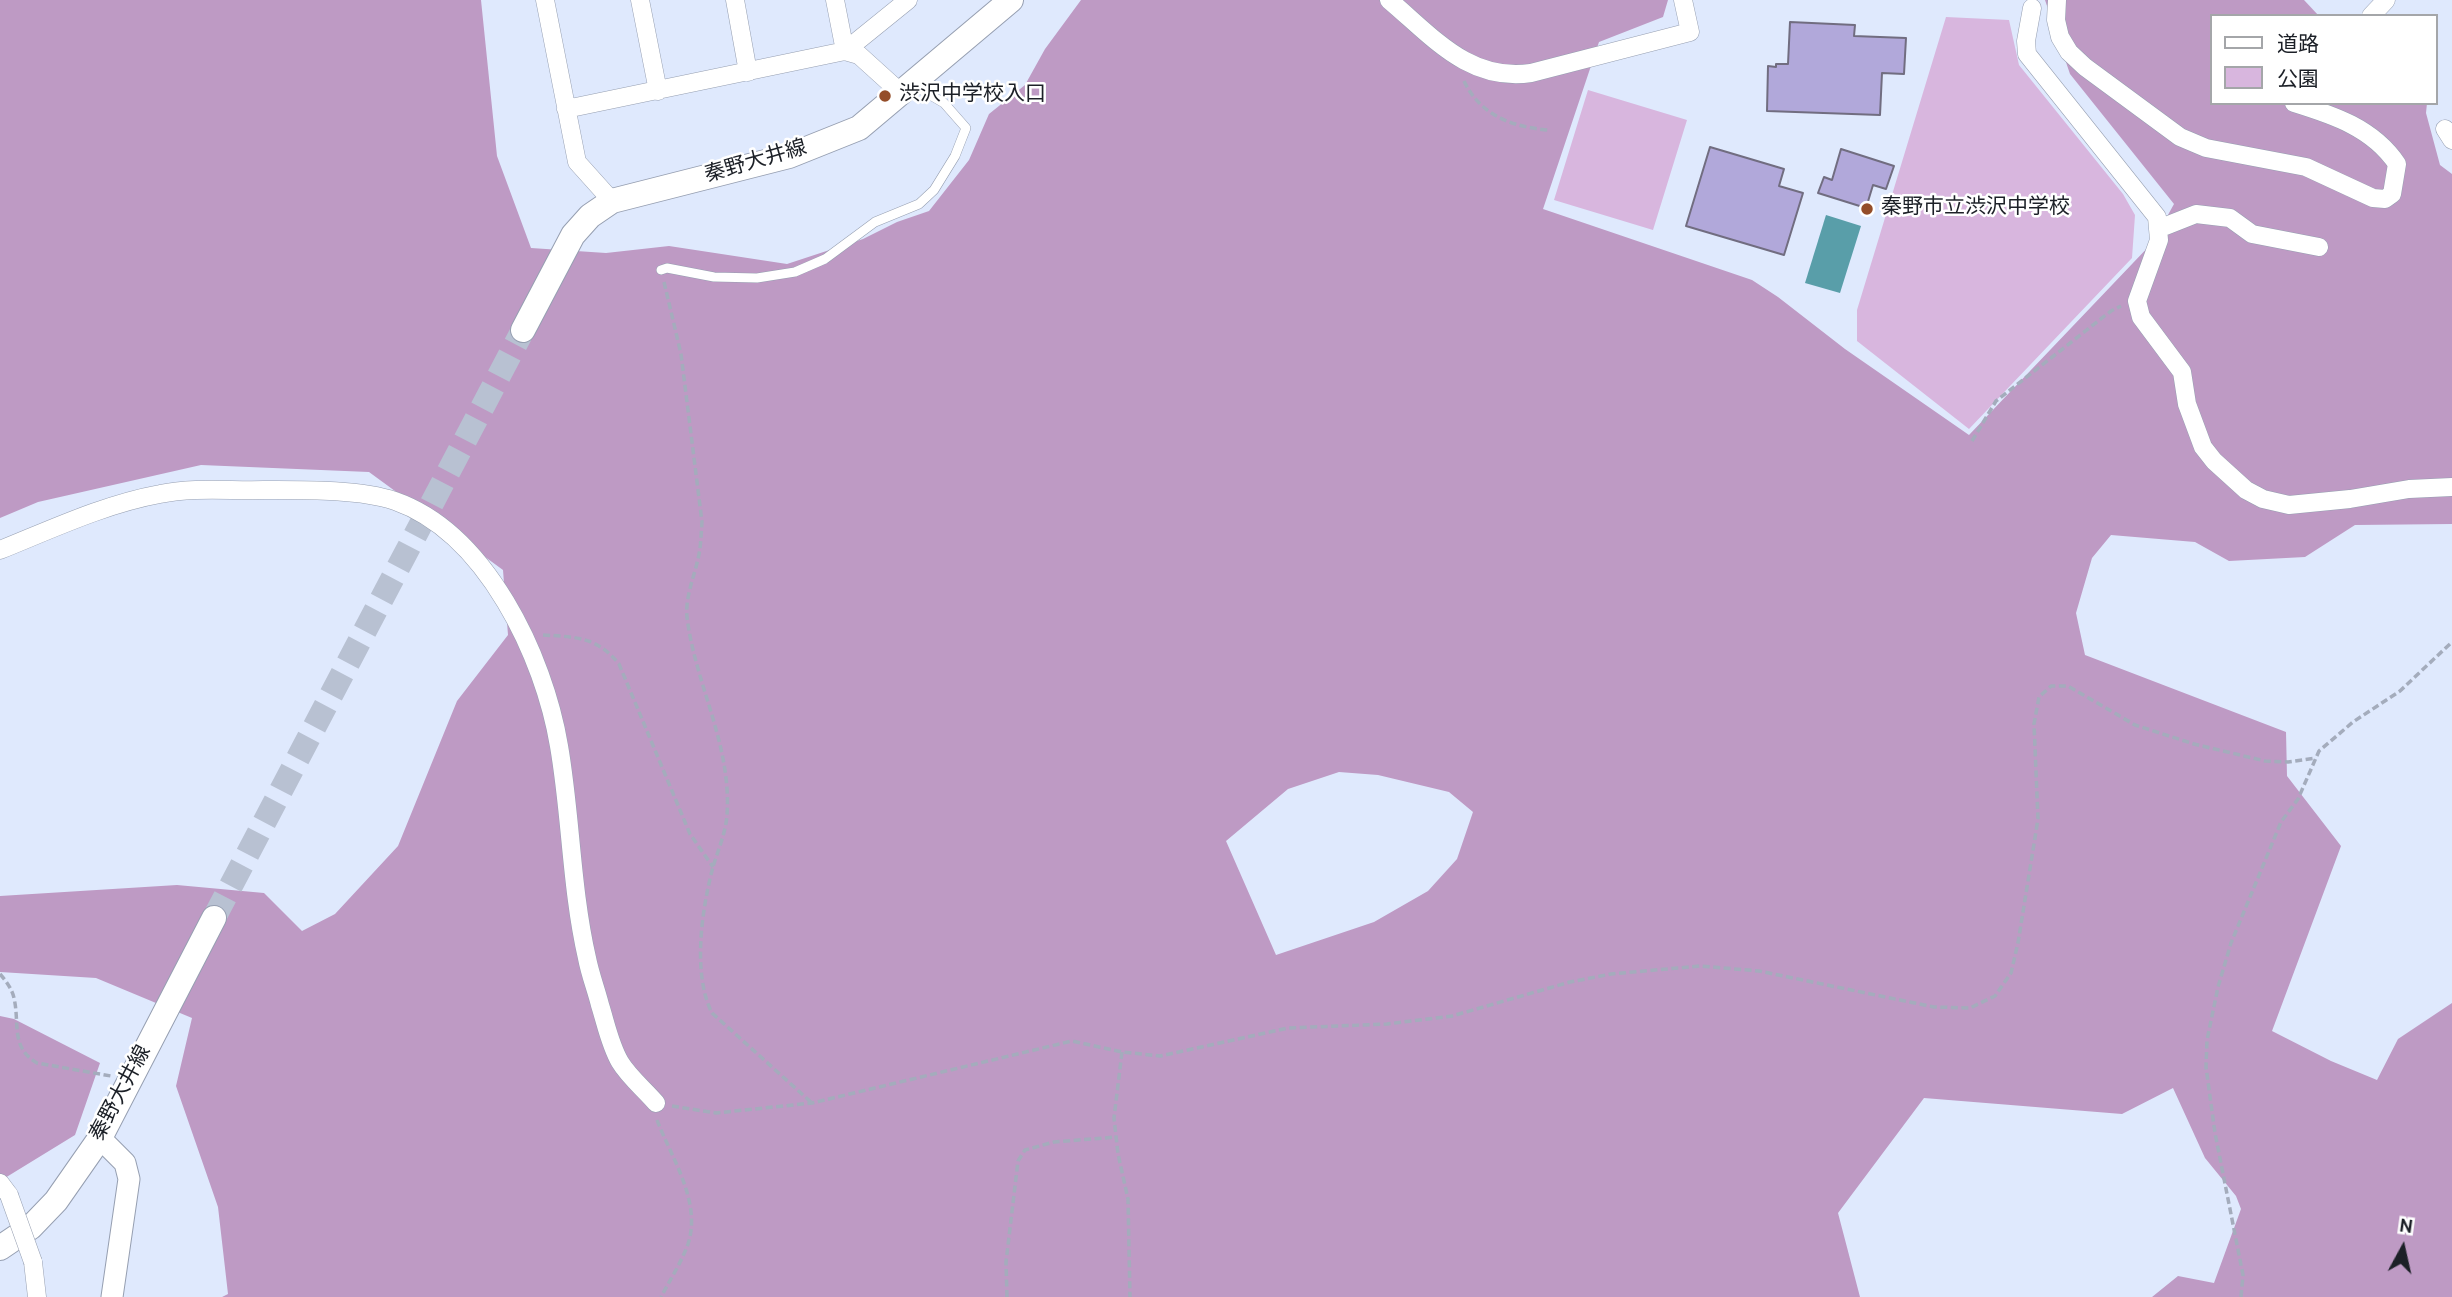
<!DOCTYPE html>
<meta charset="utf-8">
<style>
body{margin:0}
#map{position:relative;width:2452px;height:1297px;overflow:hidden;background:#dfe9fd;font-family:Overpass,"Noto Sans JP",sans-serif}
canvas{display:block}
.legend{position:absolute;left:2210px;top:14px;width:228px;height:91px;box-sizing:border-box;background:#fff;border:2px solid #a4a6a9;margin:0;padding:9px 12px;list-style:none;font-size:21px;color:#1c2027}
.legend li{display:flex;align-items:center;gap:14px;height:35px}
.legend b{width:35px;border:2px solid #a4a6a9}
.north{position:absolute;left:2368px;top:1213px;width:70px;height:70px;-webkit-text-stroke:5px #fff;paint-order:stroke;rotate:8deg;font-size:19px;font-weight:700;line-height:28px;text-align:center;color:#1c2027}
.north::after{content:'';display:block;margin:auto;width:24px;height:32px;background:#1c2027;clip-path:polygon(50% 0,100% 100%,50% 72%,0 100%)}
</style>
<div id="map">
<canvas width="2452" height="1297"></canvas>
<ul class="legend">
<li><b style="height:9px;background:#fff"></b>道路</li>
<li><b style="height:19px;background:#d8b6de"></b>公園</li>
</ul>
<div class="north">N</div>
</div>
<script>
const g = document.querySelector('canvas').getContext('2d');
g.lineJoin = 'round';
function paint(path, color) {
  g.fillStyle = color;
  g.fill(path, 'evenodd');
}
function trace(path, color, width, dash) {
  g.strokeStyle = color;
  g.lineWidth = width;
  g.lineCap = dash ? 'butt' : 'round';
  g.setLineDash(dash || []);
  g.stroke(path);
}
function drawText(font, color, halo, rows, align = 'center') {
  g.font = font + ' Overpass,"Noto Sans JP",sans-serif';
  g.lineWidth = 5;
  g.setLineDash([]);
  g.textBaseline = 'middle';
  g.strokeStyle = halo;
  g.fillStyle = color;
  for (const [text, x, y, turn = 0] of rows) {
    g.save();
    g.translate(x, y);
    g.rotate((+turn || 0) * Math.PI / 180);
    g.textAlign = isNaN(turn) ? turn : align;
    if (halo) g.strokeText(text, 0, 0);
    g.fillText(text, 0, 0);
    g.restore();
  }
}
const green = new Path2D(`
 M 1946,17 L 2009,20 L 2019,65 L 2123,194 L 2135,215 L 2132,258 L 1969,429 L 1857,341 L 1857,310 Z
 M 1588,90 L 1687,120 L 1653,230 L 1554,200 Z`);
const forest = new Path2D(`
 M 0,0 L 481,0 L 497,156 L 531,248 L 606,253 L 669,246 L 787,264 L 863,239 L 897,222 L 929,211 L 969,160 L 989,114 L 1025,85 L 1045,49 L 1081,0 L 1668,0 L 1663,17 L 1599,42 L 1543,209 L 1752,280 L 1778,297 L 1845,349 L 1969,435 L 2153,242 L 2174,204 L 2070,74 L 2045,0 L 2304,0 L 2319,16 L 2212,16 L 2212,103 L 2427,103 L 2426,113 L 2440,165 L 2452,174 L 2452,524 L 2355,525 L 2305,557 L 2229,561 L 2195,542 L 2111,535 L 2092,558 L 2076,613 L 2085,655 L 2286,732 L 2287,776 L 2341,846 L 2272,1031 L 2331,1061 L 2377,1080 L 2398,1039 L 2452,1003 L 2452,1297 L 2152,1297 L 2178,1276 L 2214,1283 L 2241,1209 L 2236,1196 L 2205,1158 L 2173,1088 L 2122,1114 L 1924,1098 L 1838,1213 L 1860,1297 L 222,1297 L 228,1294 L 218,1207 L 176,1086 L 192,1018 L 96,978 L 0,972 L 0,896 L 177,885 L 264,893 L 302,931 L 335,914 L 398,846 L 457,701 L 508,635 L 503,570 L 369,472 L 201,465 L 38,502 L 0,518 ZM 1339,772 L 1378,775 L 1449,792 L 1473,812 L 1457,859 L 1428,891 L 1374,922 L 1276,955 L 1226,841 L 1288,789 Z
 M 0,1016 L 14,1019 L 100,1063 L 75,1135 L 0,1181 Z`);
const water = new Path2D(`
 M 1826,215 L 1861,226 L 1840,293 L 1805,283 Z`);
const building = new Path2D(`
 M 1790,22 L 1855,25 L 1854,36 L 1906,38 L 1904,74 L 1882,73 L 1880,115 L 1767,111 L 1768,66 L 1776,67 L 1776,64 L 1788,64 Z
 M 1710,147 L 1784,169 L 1779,186 L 1803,193 L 1784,255 L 1686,226 Z
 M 1841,149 L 1894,166 L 1886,189 L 1873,185 L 1866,208 L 1818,193 L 1824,177 L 1832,180 Z`);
const secondaryTunnel = new Path2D(`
 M 214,918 L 523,330`);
const path = new Path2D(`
 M 1464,81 C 1480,115 1512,127 1548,130
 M 664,282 L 681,354 L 702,522 C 701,535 701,547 698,559 C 694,577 685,598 687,617 C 695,684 732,745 727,815 C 726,832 718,850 713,867 C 702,908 692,974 712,1013 L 812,1103
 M 1972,441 L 1996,401 L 2111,311 L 2121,306
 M 543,635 C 577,637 597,637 619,664 L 690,834 L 713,867
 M 0,974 C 6,981 12,989 14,998 C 20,1024 10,1047 37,1063 L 111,1076
 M 1122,1052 L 1114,1118 L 1118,1154 L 1128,1199 L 1130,1297
 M 672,1106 L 716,1113 L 812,1103 L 1072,1041 L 1122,1052 L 1160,1056 L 1288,1028 L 1387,1024 L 1452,1016 L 1570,982 L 1611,974 L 1700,966 L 1759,971 L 1934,1007 L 1970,1008 L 1995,996 L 2011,973 L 2018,943 L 2038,819 L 2034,724 L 2039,697 L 2051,686 L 2068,686 L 2135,725 L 2194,744 L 2265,761 L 2288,762 L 2316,758
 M 657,1120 C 671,1157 702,1202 688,1244 C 681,1263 670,1280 661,1297
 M 1007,1297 L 1006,1262 L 1018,1161 L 1025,1150 L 1054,1142 L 1116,1137
 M 2241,1297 L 2243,1275 L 2215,1133 L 2206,1067 L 2207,1040 L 2218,987 L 2231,943 L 2281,822 L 2298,799 L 2319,751 L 2353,722 L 2400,691 L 2452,642`);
const service = new Path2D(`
 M 661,270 L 667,268 L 714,277 L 757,278 L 795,272 L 825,259 L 875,222 L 919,204 L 934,190 L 955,156 L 966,128 L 944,103 L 913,85`);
const minor = new Path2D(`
 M 545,0 L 577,162 L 612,201
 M 640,0 L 658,91
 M 735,0 L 748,72
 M 835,0 L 845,51 L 908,0
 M 1389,0 C 1433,37 1469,82 1531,73 L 1690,32 L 1683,0
 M 2057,0 L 2056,20 L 2060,37 L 2069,52 L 2085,67 L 2180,137 L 2206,148 L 2306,167 L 2373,198 L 2385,199 L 2392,194 L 2397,164 C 2373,128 2333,115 2294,103
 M 2032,8 L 2026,41 L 2027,54 L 2157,217 L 2159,240 L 2137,301 L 2141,317 L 2182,372 L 2187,404 L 2203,447 L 2214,461 L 2246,490 L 2263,499 L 2289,505 L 2350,499 L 2409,489 L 2452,487
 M 2371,16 L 2386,0
 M 566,109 L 845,51 L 859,55 L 901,93
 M 2445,129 L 2452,140
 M 2158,229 L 2196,214 L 2230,218 L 2252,234 L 2319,247
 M 0,550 C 52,529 105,504 160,494 C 194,487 230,491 264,490 C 303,490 359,489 395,501 C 486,533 544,656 559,746 C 571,815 571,888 587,958 C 590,974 596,989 600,1005 C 606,1024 610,1045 620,1062 C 629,1077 645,1090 656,1103
 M 0,1183 L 9,1195
 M 33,1262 L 37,1297`);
const tertiary = new Path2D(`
 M 100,1138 L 125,1163 L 129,1179 L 112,1297`);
const secondary = new Path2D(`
 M 523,330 L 573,235 L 590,216 L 612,201 L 789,156 L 859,128 L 1011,0
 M 0,1248 L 31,1227 L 56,1201 L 100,1138 L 214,918`);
const minorBridge = new Path2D(`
 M 9,1195 L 33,1262`);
const markers = [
 [885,96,7,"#944d29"],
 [1867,209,7,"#944d29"]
];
const poiNames = [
 ["渋沢中学校入口",899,96],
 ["秦野市立渋沢中学校",1881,209]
];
const streetNames = [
 ["秦野大井線",756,163,-16],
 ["秦野大井線",122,1094,-62]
];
paint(green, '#d8b6de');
paint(forest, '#be9ac4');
paint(water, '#599ea9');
paint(building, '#b1a8da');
trace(building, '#716d80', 2);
trace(secondaryTunnel, '#b8c1d2', 24, [24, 12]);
trace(service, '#969fb1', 10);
trace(minor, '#969fb1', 19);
trace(tertiary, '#969fb1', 23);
trace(secondary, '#969fb1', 26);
trace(path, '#a4acbc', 3.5, [7, 3.5]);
trace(service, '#fff', 9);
trace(minor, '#fff', 18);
trace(tertiary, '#fff', 21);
trace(secondary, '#fff', 24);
trace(minorBridge, '#969fb1', 19, []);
trace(minorBridge, '#fff', 18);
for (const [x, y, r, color] of markers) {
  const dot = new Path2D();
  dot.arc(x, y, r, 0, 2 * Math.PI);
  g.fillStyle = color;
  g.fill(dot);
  trace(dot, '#fff', 2.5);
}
drawText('21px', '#1c2027', '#fff', poiNames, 'left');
drawText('21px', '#1c2027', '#fff', streetNames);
</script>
